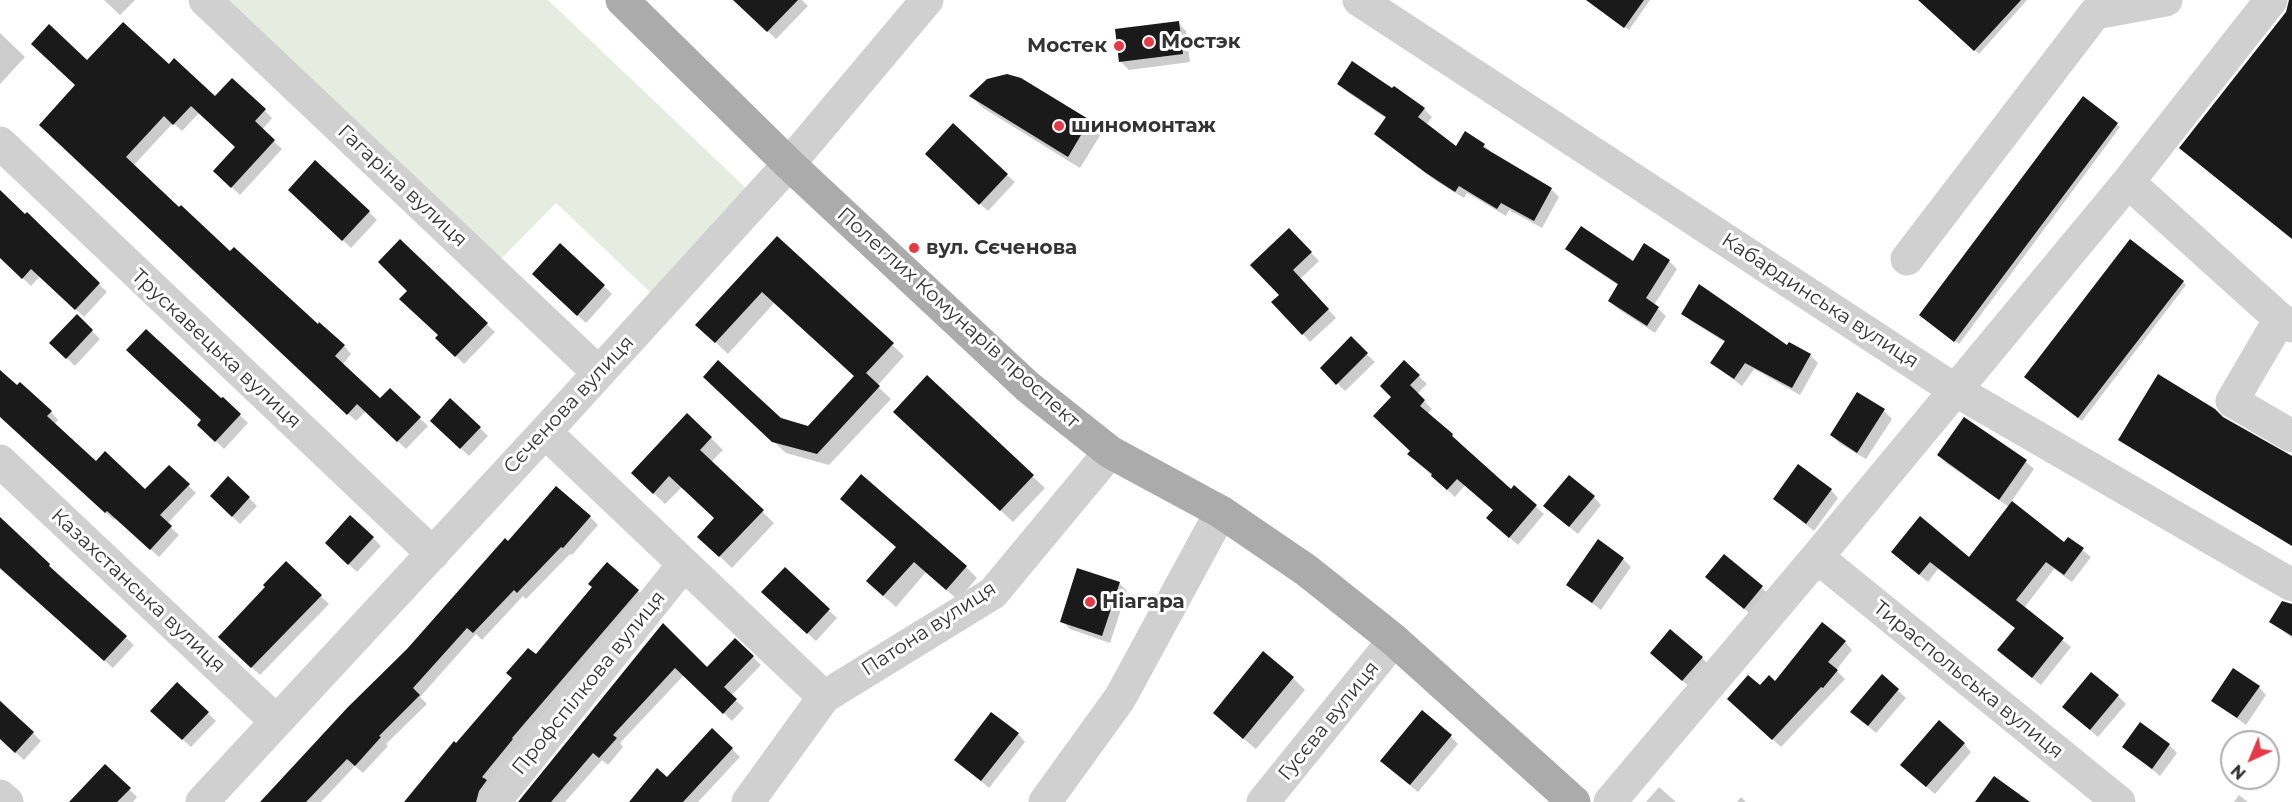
<!DOCTYPE html>
<meta charset="utf-8">
<style>
body{margin:0}
#map{position:relative;width:2292px;height:802px;overflow:hidden;background:#fff;font-family:Montserrat,sans-serif}
canvas{display:block}
.north{position:absolute;left:2220px;top:730px;width:60px;height:60px;box-sizing:border-box;background:#fff;border:2px solid #adadad;border-radius:50%;rotate:224deg;font-size:16px;font-weight:700;line-height:24px;text-align:center;color:#333}
.north::after{content:'';display:block;margin:auto;width:21px;height:27px;background:#e63946;clip-path:polygon(50% 0,100% 100%,50% 72%,0 100%)}
</style>
<div id="map">
<canvas width="2292" height="802"></canvas>
<div class="north">N</div>
</div>
<script>
const g = document.querySelector('canvas').getContext('2d');
g.lineJoin = 'round';
function paint(path, color) {
  g.fillStyle = color;
  g.fill(path, 'evenodd');
}
function trace(path, color, width, dash) {
  g.strokeStyle = color;
  g.lineWidth = width;
  g.lineCap = dash ? 'butt' : 'round';
  g.setLineDash(dash || []);
  g.stroke(path);
}
function drawText(font, color, halo, rows, align = 'center') {
  g.font = font + ' Montserrat,sans-serif';
  g.lineWidth = 6;
  g.setLineDash([]);
  g.textBaseline = 'middle';
  g.strokeStyle = halo;
  g.fillStyle = color;
  for (const [text, x, y, turn = 0] of rows) {
    g.save();
    g.translate(x, y);
    g.rotate((+turn || 0) * Math.PI / 180);
    g.textAlign = isNaN(turn) ? turn : align;
    if (halo) g.strokeText(text, 0, 0);
    g.fillText(text, 0, 0);
    g.restore();
  }
}
const green = new Path2D(`
 M 220,0 L 548,0 L 749,191 L 650,292 L 556,203 L 499,261 Z`);
const shadow = new Path2D(`
 M 104,0 L 135,0 L 120,15 Z
 M 743,0 L 802,0 L 808,6 L 776,39 L 739,4 Z
 M 1587,0 L 1650,0 L 1629,30 Z
 M 1934,0 L 2027,0 L 1979,54 L 1928,7 Z
 M 1178,23 L 1186,31 L 1190,62 L 1129,70 L 1121,62 Z
 M 0,33 L 25,57 L 0,84 Z
 M 87,63 L 169,67 L 215,99 L 265,111 L 272,118 L 262,130 L 282,149 L 240,195 L 215,171 L 237,147 L 199,113 L 182,131 L 173,123 L 133,166 L 230,254 L 344,346 L 351,354 L 342,365 L 380,400 L 390,390 L 428,426 L 406,449 L 366,411 L 356,421 L 49,133 Z
 M 1020,79 L 1089,122 L 1101,134 L 1080,168 L 983,108 L 971,96 Z
 M 1339,84 L 1424,109 L 1432,117 L 1426,125 L 1456,148 L 1484,145 L 1492,153 L 1551,189 L 1559,197 L 1542,228 L 1509,210 L 1506,216 L 1467,193 L 1464,198 L 1436,181 L 1376,134 L 1387,119 L 1347,92 Z
 M 2117,124 L 2120,127 L 1959,344 L 1925,319 Z
 M 935,162 L 1007,175 L 1015,182 L 988,211 Z
 M 290,190 L 369,212 L 377,220 L 351,248 Z
 M 0,192 L 25,216 L 27,214 L 107,292 L 84,317 L 40,276 L 31,286 L 0,257 Z
 M 1289,230 L 1319,261 L 1300,279 L 1336,318 L 1310,342 L 1303,334 L 1281,295 Z
 M 777,238 L 904,356 L 877,386 L 891,399 L 829,465 L 786,453 L 717,389 L 780,420 L 808,427 L 855,377 L 774,303 L 728,354 L 709,336 Z
 M 401,241 L 495,332 L 464,364 L 438,338 L 440,336 L 409,291 Z
 M 560,245 L 612,294 L 586,323 L 541,282 Z
 M 1567,248 L 1634,263 L 1669,261 L 1677,269 L 1654,305 L 1666,316 L 1655,333 L 1618,309 L 1610,301 L 1619,286 L 1575,256 Z
 M 2183,282 L 2186,285 L 2082,421 L 2029,380 Z
 M 1683,313 L 1810,355 L 1818,363 L 1800,395 L 1754,369 L 1742,386 L 1712,363 L 1726,343 L 1691,321 Z
 M 77,316 L 100,339 L 75,366 L 51,343 Z
 M 1351,339 L 1375,362 L 1345,391 L 1322,368 Z
 M 1404,362 L 1427,384 L 1417,394 L 1432,409 L 1427,414 L 1452,435 L 1460,443 L 1459,445 L 1511,491 L 1514,487 L 1544,514 L 1518,545 L 1496,526 L 1495,510 L 1465,485 L 1455,497 L 1417,462 L 1392,397 Z
 M 0,372 L 51,412 L 58,420 L 55,424 L 96,463 L 145,491 L 169,467 L 196,493 L 167,524 L 179,535 L 159,557 L 116,518 L 114,520 L 0,415 Z
 M 927,377 L 1045,488 L 1013,522 L 907,423 Z
 M 223,399 L 248,423 L 224,449 L 199,425 Z
 M 1884,411 L 1892,419 L 1866,459 L 1839,443 L 1832,435 Z
 M 1964,419 L 2026,462 L 2034,469 L 2011,502 L 2064,544 L 2069,539 L 2091,557 L 2072,582 L 2054,569 L 2024,608 L 2071,647 L 2041,685 L 2007,658 L 2016,629 L 1938,569 L 1928,582 L 1901,560 L 1969,559 L 2009,507 L 1946,463 L 1939,455 Z
 M 2222,419 L 2292,458 L 2292,546 L 2120,440 Z
 M 432,421 L 480,428 L 488,436 L 469,456 Z
 M 711,438 L 723,450 L 711,462 L 774,523 L 732,568 L 711,548 L 716,519 L 682,487 L 665,504 L 645,485 Z
 M 229,478 L 257,506 L 240,524 L 212,496 Z
 M 1831,490 L 1838,498 L 1814,531 L 1775,499 Z
 M 1594,497 L 1601,505 L 1578,534 L 1553,514 Z
 M 590,517 L 598,525 L 572,555 L 570,554 L 526,599 L 523,596 L 482,640 L 476,634 L 420,697 L 427,704 L 386,744 L 388,746 L 363,773 L 355,766 L 321,802 L 262,802 L 508,543 Z
 M 0,519 L 49,565 L 57,573 L 56,574 L 134,645 L 113,668 L 0,569 Z
 M 373,538 L 381,546 L 357,572 L 327,543 Z
 M 898,548 L 966,567 L 977,578 L 958,600 L 926,572 L 896,607 L 879,592 Z
 M 1724,556 L 1770,595 L 1753,616 L 1715,585 Z
 M 1623,559 L 1631,567 L 1601,610 L 1568,585 Z
 M 286,563 L 329,604 L 260,675 L 228,645 Z
 M 785,569 L 837,618 L 816,641 L 771,600 Z
 M 1119,583 L 1127,591 L 1110,643 L 1070,629 L 1062,621 Z
 M 638,591 L 646,599 L 485,802 L 405,802 L 536,656 Z
 M 2292,604 L 2292,638 L 2271,622 Z
 M 663,626 L 707,669 L 735,640 L 761,665 L 731,696 L 744,708 L 732,721 L 684,675 L 620,743 L 623,747 L 608,765 L 602,760 L 565,802 L 520,802 Z
 M 1845,642 L 1852,650 L 1836,670 L 1845,679 L 1781,747 L 1737,707 L 1760,687 L 1775,683 Z
 M 1702,658 L 1710,666 L 1691,688 L 1660,661 Z
 M 1882,676 L 1906,698 L 1876,733 L 1860,719 Z
 M 1293,678 L 1305,690 L 1256,749 L 1227,725 Z
 M 2259,687 L 2266,695 L 2246,725 L 2213,701 Z
 M 2118,696 L 2126,704 L 2098,737 L 2064,707 Z
 M 0,700 L 41,741 L 24,760 L 0,738 Z
 M 208,713 L 216,721 L 191,747 L 160,719 Z
 M 1018,734 L 1025,742 L 989,788 L 956,760 Z
 M 1450,736 L 1458,744 L 1418,792 L 1390,769 Z
 M 1964,744 L 1971,752 L 1935,794 L 1910,773 Z
 M 2169,745 L 2177,753 L 2160,776 L 2124,747 Z
 M 732,749 L 740,757 L 698,802 L 633,802 L 667,779 Z
 M 105,766 L 137,797 L 133,802 L 71,802 Z
 M 1659,787 L 1676,802 L 1646,802 Z
 M 2239,795 L 2248,802 L 2234,802 Z
 M 1741,797 L 1746,802 L 1737,802 Z`);
const building = new Path2D(`
 M 733,0 L 798,0 L 767,32 Z
 M 1586,0 L 1644,0 L 1624,28 Z
 M 1918,0 L 2021,0 L 1974,51 Z
 M 2289,0 L 2292,0 L 2292,239 L 2179,148 L 2286,12 Z
 M 1179,21 L 1183,54 L 1119,62 L 1115,29 Z
 M 123,22 L 169,64 L 174,58 L 215,96 L 232,78 L 266,109 L 255,121 L 275,140 L 231,188 L 213,171 L 235,147 L 191,106 L 173,125 L 164,116 L 126,157 L 179,207 L 181,205 L 230,251 L 234,247 L 318,324 L 319,322 L 345,345 L 335,356 L 380,398 L 390,388 L 421,417 L 397,442 L 357,404 L 347,415 L 39,125 L 75,85 L 31,44 L 49,24 L 87,60 Z
 M 1352,61 L 1392,88 L 1394,86 L 1425,108 L 1418,117 L 1456,146 L 1465,131 L 1485,144 L 1483,147 L 1552,188 L 1534,221 L 1501,203 L 1497,209 L 1459,186 L 1455,192 L 1426,173 L 1374,134 L 1386,117 L 1337,84 Z
 M 1007,74 L 1021,78 L 1090,120 L 1068,157 L 969,96 L 987,79 Z
 M 2083,96 L 2118,123 L 1954,342 L 1919,315 Z
 M 953,123 L 1008,174 L 979,205 L 925,154 Z
 M 315,160 L 370,211 L 342,241 L 288,190 Z
 M 0,190 L 25,214 L 27,212 L 100,283 L 75,310 L 31,269 L 22,279 L 0,258 Z
 M 1581,226 L 1633,261 L 1644,243 L 1670,260 L 1646,298 L 1659,307 L 1647,326 L 1608,301 L 1618,284 L 1565,249 Z
 M 1289,228 L 1312,252 L 1293,270 L 1329,309 L 1302,335 L 1271,302 L 1279,295 L 1250,265 Z
 M 777,236 L 894,343 L 866,373 L 880,386 L 817,454 L 772,442 L 703,377 L 718,360 L 781,418 L 808,426 L 854,376 L 762,292 L 715,343 L 695,325 Z
 M 400,239 L 488,323 L 455,357 L 435,338 L 438,335 L 399,299 L 407,291 L 378,262 Z
 M 2130,239 L 2184,281 L 2078,418 L 2024,377 Z
 M 560,243 L 605,285 L 577,316 L 532,274 Z
 M 1699,284 L 1787,345 L 1789,342 L 1811,354 L 1792,388 L 1745,363 L 1734,379 L 1710,363 L 1725,341 L 1681,314 Z
 M 77,314 L 93,330 L 66,359 L 49,343 Z
 M 146,329 L 221,398 L 223,397 L 241,414 L 215,442 L 197,425 L 201,420 L 126,350 Z
 M 1351,336 L 1368,353 L 1336,385 L 1320,368 Z
 M 1404,360 L 1420,375 L 1410,385 L 1425,400 L 1420,406 L 1453,434 L 1452,436 L 1511,489 L 1514,485 L 1537,505 L 1509,538 L 1486,518 L 1493,510 L 1457,479 L 1447,490 L 1431,476 L 1432,474 L 1407,454 L 1410,451 L 1373,416 L 1391,397 L 1380,386 Z
 M 0,370 L 17,385 L 20,382 L 52,411 L 47,416 L 96,461 L 105,451 L 145,489 L 169,465 L 190,484 L 160,515 L 172,526 L 150,550 L 107,511 L 105,513 L 0,417 Z
 M 2158,374 L 2215,409 L 2223,417 L 2292,456 L 2292,546 L 2118,440 Z
 M 927,375 L 1034,475 L 1000,511 L 893,412 Z
 M 1857,392 L 1885,409 L 1857,453 L 1830,435 Z
 M 450,398 L 481,427 L 460,449 L 430,421 Z
 M 687,413 L 712,437 L 700,450 L 764,510 L 719,557 L 697,537 L 714,518 L 669,476 L 653,494 L 631,473 Z
 M 1964,417 L 2027,460 L 1999,500 L 1937,455 Z
 M 1798,464 L 1832,489 L 1806,524 L 1773,499 Z
 M 861,474 L 967,566 L 946,590 L 914,562 L 883,596 L 866,581 L 896,547 L 840,499 Z
 M 1569,475 L 1595,496 L 1569,527 L 1543,506 Z
 M 228,476 L 250,497 L 232,517 L 210,496 Z
 M 556,486 L 591,516 L 563,548 L 561,547 L 517,593 L 514,590 L 473,633 L 467,628 L 413,688 L 420,695 L 379,736 L 381,737 L 355,766 L 347,759 L 306,802 L 260,802 L 348,707 L 407,649 L 505,538 L 508,541 Z
 M 2012,501 L 2064,542 L 2068,537 L 2084,548 L 2064,575 L 2046,562 L 2016,600 L 2064,638 L 2032,678 L 1997,650 L 2015,628 L 1930,562 L 1919,575 L 1891,552 L 1920,516 L 1969,557 Z
 M 350,515 L 374,537 L 348,565 L 325,543 Z
 M 0,517 L 50,564 L 49,566 L 127,636 L 104,661 L 0,568 Z
 M 1598,539 L 1624,558 L 1592,603 L 1566,585 Z
 M 1724,554 L 1763,586 L 1744,609 L 1705,577 Z
 M 286,561 L 322,595 L 251,668 L 218,637 L 265,587 L 263,585 Z
 M 607,562 L 639,590 L 512,738 L 513,739 L 482,777 L 487,780 L 479,791 L 476,802 L 404,802 L 454,741 L 456,743 L 512,678 L 506,673 L 528,648 L 536,654 L 592,587 L 588,584 Z
 M 785,567 L 830,609 L 807,634 L 761,592 Z
 M 1077,568 L 1120,582 L 1102,636 L 1060,622 Z
 M 2282,601 L 2292,604 L 2292,636 L 2269,622 Z
 M 1822,622 L 1846,641 L 1828,662 L 1838,670 L 1823,688 L 1821,687 L 1772,740 L 1727,699 L 1748,675 L 1760,685 L 1769,675 L 1775,681 Z
 M 663,623 L 707,667 L 735,638 L 754,656 L 724,687 L 737,699 L 723,714 L 675,668 L 613,735 L 617,738 L 599,758 L 593,753 L 551,802 L 518,802 Z
 M 1670,629 L 1703,657 L 1682,681 L 1650,653 Z
 M 1263,651 L 1294,677 L 1243,739 L 1213,713 Z
 M 2233,668 L 2260,686 L 2237,718 L 2211,701 Z
 M 2091,672 L 2119,695 L 2090,730 L 2062,707 Z
 M 1882,674 L 1899,689 L 1868,726 L 1850,712 Z
 M 177,682 L 209,712 L 182,740 L 150,711 Z
 M 0,701 L 34,732 L 15,753 L 0,739 Z
 M 1422,710 L 1452,735 L 1410,785 L 1380,761 Z
 M 991,712 L 1019,733 L 981,781 L 954,760 Z
 M 1939,720 L 1965,743 L 1926,787 L 1900,765 Z
 M 2140,722 L 2170,744 L 2152,769 L 2122,747 Z
 M 712,728 L 733,748 L 683,802 L 629,802 L 657,768 L 667,777 Z
 M 105,764 L 131,788 L 117,802 L 69,802 Z
 M 1994,776 L 2030,802 L 1975,802 Z`);
const minor = new Path2D(`
 M 205,0 L 599,373
 M 1359,0 L 1955,390 L 2292,585
 M 0,143 L 433,554
 M 2128,182 L 2280,319 L 2292,326
 M 1907,259 L 2095,13 L 2166,0
 M 2280,319 L 2232,401 L 2292,436
 M 545,432 L 824,697
 M 0,461 L 276,721
 M 1817,557 L 2119,802
 M 0,796 L 7,802
 M 202,802 L 545,432 L 789,164 L 927,0
 M 494,802 L 684,564
 M 748,802 L 824,697 L 993,593 L 1110,452
 M 1045,802 L 1120,698 L 1221,512
 M 1263,802 L 1394,640
 M 1610,802 L 1817,557 L 2128,182 L 2271,0`);
const major = new Path2D(`
 M 622,0 L 789,164 L 1028,387 L 1110,452 L 1221,512 L 1306,570 L 1394,640 L 1574,802`);
const markers = [
 [1149,42,6,"#e63946"],
 [1119,46,6,"#e63946"],
 [1059,126,6,"#e63946"],
 [914,248,6,"#e63946"],
 [1090,602,6,"#e63946"]
];
const poiNames = [
 ["Мостэк",1161,42],
 ["Мостек",1107,46,"right"],
 ["шиномонтаж",1071,126],
 ["вул. Сєченова",926,248],
 ["Ніагара",1102,602]
];
const streetNames = [
 ["Гагаріна вулиця",402,186,43],
 ["Кабардинська вулиця",1820,301,33],
 ["Полеглих Комунарів проспект",958,318,42],
 ["Трускавецька вулиця",216,349,43],
 ["Сєченова вулиця",569,405,-47],
 ["Казахстанська вулиця",138,591,43],
 ["Патона вулиця",929,629,-33],
 ["Тираспольська вулиця",1968,680,39],
 ["Профспілкова вулиця",589,683,-51],
 ["Гусєва вулиця",1329,721,-51]
];
paint(green, '#e6ecdf');
paint(shadow, '#0003');
paint(building, '#1a1a1a');
trace(minor, '#d0d0d0', 33);
trace(major, '#ababab', 33);
for (const [x, y, r, color] of markers) {
  const dot = new Path2D();
  dot.arc(x, y, r, 0, 2 * Math.PI);
  g.fillStyle = color;
  g.fill(dot);
  trace(dot, '#fff', 2);
}
drawText('bold 20px', '#333', '#fff', poiNames, 'left');
drawText('20px', '#333', '#fff', streetNames);
</script>
